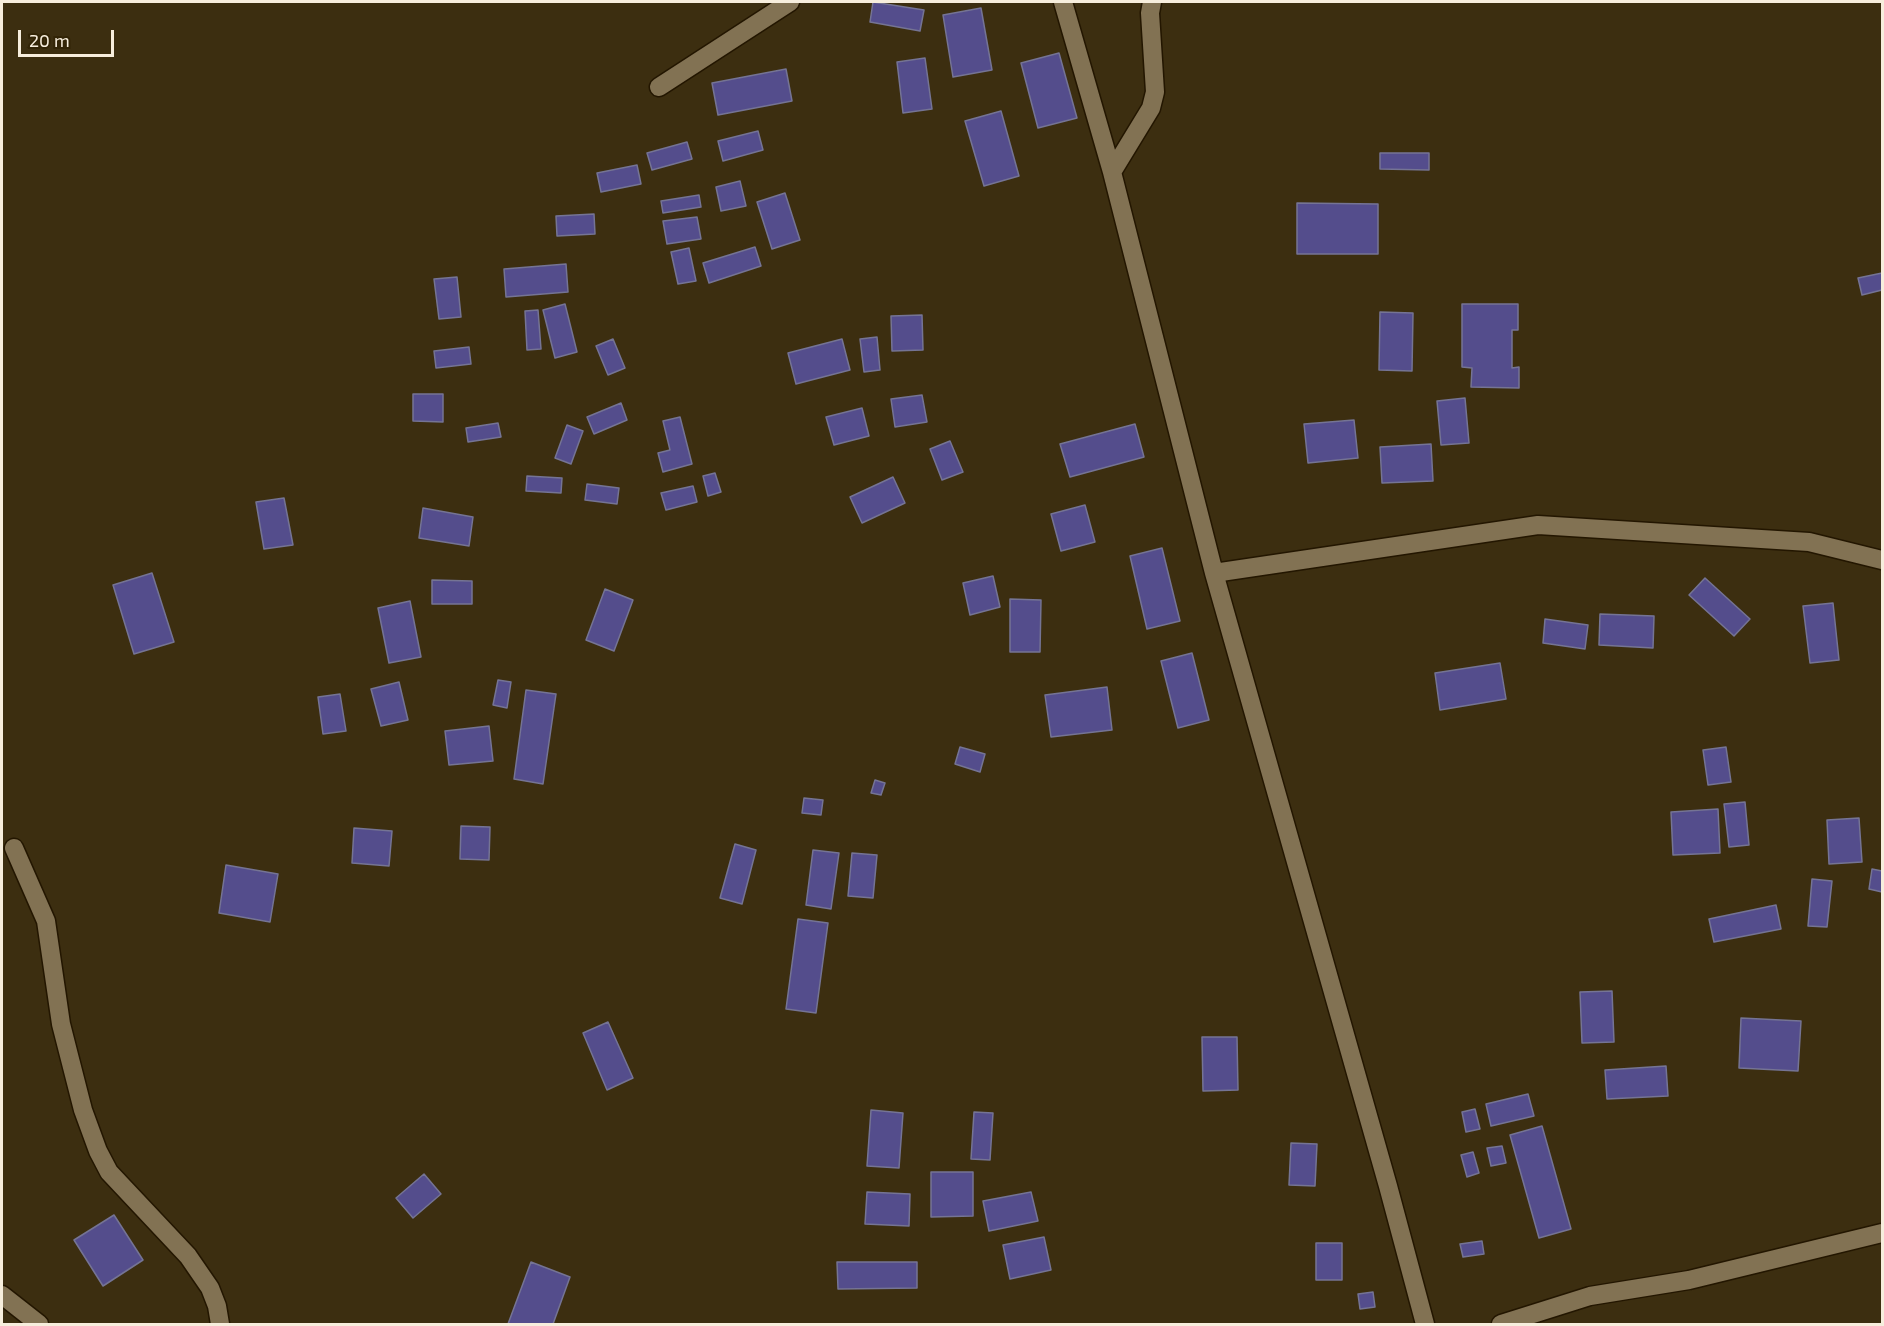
<!DOCTYPE html>
<style>
body{margin:0}
#map{position:relative;width:1884px;height:1326px;overflow:hidden;background:#3c2e10;font-family:"Exo 2",sans-serif}
canvas{display:block}
.frame{position:absolute;inset:0;border:3px solid #f7eedd;pointer-events:none}
.scale{position:absolute;left:18px;top:30px;width:96px;height:27px;box-sizing:border-box;border:3px solid #f7eedd;border-top:0;padding-left:8px;font-size:18px;line-height:21px;white-space:nowrap;color:#f7eedd;-webkit-text-stroke:4px #322406;paint-order:stroke}
</style>
<div id="map">
<canvas width="1884" height="1326"></canvas>
<div class="frame"></div>
<div class="scale">20 m</div>
</div>
<script>
const g = document.querySelector('canvas').getContext('2d');
g.lineJoin = 'round';
function paint(path, color) {
  g.fillStyle = color;
  g.fill(path, 'evenodd');
}
function trace(path, color, width, dash) {
  g.strokeStyle = color;
  g.lineWidth = width;
  g.lineCap = dash ? 'butt' : 'round';
  g.setLineDash(dash || []);
  g.stroke(path);
}
const building = new Path2D(`
 M 873,2 L 924,10 L 920,31 L 870,22 Z
 M 981,8 L 992,70 L 953,77 L 943,15 Z
 M 1059,53 L 1077,118 L 1038,128 L 1021,63 Z
 M 925,58 L 932,109 L 903,113 L 897,62 Z
 M 786,69 L 792,101 L 718,115 L 712,83 Z
 M 1001,111 L 1019,176 L 984,186 L 965,121 Z
 M 758,131 L 763,150 L 723,161 L 718,141 Z
 M 687,142 L 692,159 L 652,170 L 647,153 Z
 M 1380,153 L 1429,153 L 1429,170 L 1380,169 Z
 M 637,165 L 641,184 L 601,192 L 597,173 Z
 M 740,181 L 746,206 L 721,211 L 716,187 Z
 M 785,193 L 800,240 L 772,249 L 757,202 Z
 M 699,195 L 701,207 L 663,213 L 661,201 Z
 M 1297,203 L 1378,204 L 1378,254 L 1297,254 Z
 M 594,214 L 595,234 L 557,236 L 556,216 Z
 M 697,217 L 701,239 L 667,244 L 663,221 Z
 M 755,247 L 761,266 L 709,283 L 703,263 Z
 M 689,248 L 696,281 L 678,284 L 671,252 Z
 M 566,264 L 568,292 L 506,297 L 504,269 Z
 M 1882,273 L 1882,290 L 1862,295 L 1858,278 Z
 M 457,277 L 461,317 L 439,319 L 434,279 Z
 M 565,304 L 577,352 L 555,358 L 543,310 Z
 M 1462,304 L 1518,304 L 1518,330 L 1512,330 L 1512,368 L 1519,367 L 1519,388 L 1471,387 L 1472,368 L 1462,367 Z
 M 538,310 L 541,349 L 527,350 L 525,311 Z
 M 1380,312 L 1413,313 L 1412,371 L 1379,370 Z
 M 922,315 L 923,350 L 892,351 L 891,316 Z
 M 877,337 L 880,370 L 864,372 L 860,339 Z
 M 613,339 L 625,368 L 608,375 L 596,346 Z
 M 842,339 L 850,370 L 796,384 L 788,353 Z
 M 469,347 L 471,364 L 436,368 L 434,351 Z
 M 413,394 L 443,394 L 443,422 L 413,421 Z
 M 922,395 L 927,422 L 895,427 L 891,399 Z
 M 1465,398 L 1469,443 L 1441,445 L 1437,401 Z
 M 621,403 L 627,420 L 594,434 L 587,417 Z
 M 862,408 L 869,436 L 834,445 L 826,417 Z
 M 680,417 L 692,464 L 663,472 L 658,453 L 670,450 L 663,421 Z
 M 1354,420 L 1358,458 L 1308,463 L 1304,424 Z
 M 498,423 L 501,437 L 468,442 L 466,428 Z
 M 1135,424 L 1144,457 L 1070,477 L 1060,444 Z
 M 567,425 L 583,431 L 571,464 L 555,458 Z
 M 950,441 L 963,472 L 942,480 L 930,449 Z
 M 1431,444 L 1433,481 L 1382,483 L 1380,447 Z
 M 715,473 L 721,492 L 708,496 L 703,476 Z
 M 527,476 L 562,478 L 561,493 L 526,491 Z
 M 893,477 L 905,503 L 862,523 L 850,497 Z
 M 587,484 L 619,488 L 617,504 L 585,500 Z
 M 693,486 L 697,502 L 666,510 L 661,493 Z
 M 284,498 L 293,545 L 264,549 L 256,502 Z
 M 1085,505 L 1095,542 L 1061,551 L 1051,514 Z
 M 423,508 L 473,517 L 469,546 L 419,538 Z
 M 1162,548 L 1180,621 L 1147,629 L 1130,556 Z
 M 152,573 L 174,642 L 134,654 L 113,585 Z
 M 993,576 L 1000,607 L 970,615 L 963,583 Z
 M 1705,578 L 1750,619 L 1734,636 L 1689,595 Z
 M 432,580 L 472,581 L 472,604 L 432,604 Z
 M 605,589 L 633,600 L 614,651 L 586,640 Z
 M 1010,599 L 1041,600 L 1040,652 L 1010,652 Z
 M 410,601 L 421,657 L 389,663 L 378,608 Z
 M 1833,603 L 1839,660 L 1810,663 L 1803,606 Z
 M 1600,614 L 1654,616 L 1653,648 L 1599,645 Z
 M 1545,619 L 1588,625 L 1585,649 L 1543,643 Z
 M 1192,653 L 1209,720 L 1178,728 L 1161,661 Z
 M 1500,663 L 1506,699 L 1440,710 L 1435,673 Z
 M 498,680 L 511,682 L 507,708 L 493,705 Z
 M 399,682 L 408,720 L 381,726 L 371,689 Z
 M 1107,687 L 1112,730 L 1051,737 L 1045,695 Z
 M 526,690 L 556,694 L 543,784 L 514,779 Z
 M 340,694 L 346,731 L 323,734 L 318,697 Z
 M 489,726 L 493,761 L 449,765 L 445,731 Z
 M 960,747 L 985,754 L 980,772 L 955,764 Z
 M 1726,747 L 1731,782 L 1708,785 L 1703,750 Z
 M 875,780 L 885,783 L 881,795 L 871,793 Z
 M 804,798 L 823,800 L 821,815 L 802,813 Z
 M 1745,802 L 1749,845 L 1729,847 L 1724,804 Z
 M 1718,809 L 1720,853 L 1673,855 L 1671,812 Z
 M 1859,818 L 1862,862 L 1829,864 L 1827,820 Z
 M 461,826 L 490,827 L 489,860 L 460,859 Z
 M 354,828 L 392,831 L 389,866 L 352,863 Z
 M 735,844 L 756,850 L 742,904 L 720,898 Z
 M 813,850 L 839,853 L 831,909 L 806,905 Z
 M 852,853 L 877,855 L 873,898 L 848,896 Z
 M 226,865 L 278,874 L 270,922 L 219,913 Z
 M 1872,869 L 1882,871 L 1882,892 L 1869,889 Z
 M 1812,879 L 1832,881 L 1827,927 L 1808,926 Z
 M 1776,905 L 1781,929 L 1714,942 L 1709,919 Z
 M 798,919 L 828,923 L 816,1013 L 786,1009 Z
 M 1612,991 L 1614,1042 L 1582,1043 L 1580,992 Z
 M 1741,1018 L 1801,1021 L 1798,1071 L 1739,1068 Z
 M 608,1022 L 633,1078 L 607,1090 L 583,1033 Z
 M 1202,1037 L 1237,1037 L 1238,1090 L 1203,1091 Z
 M 1666,1066 L 1668,1096 L 1607,1099 L 1605,1070 Z
 M 1528,1094 L 1534,1116 L 1491,1126 L 1486,1104 Z
 M 1475,1109 L 1480,1129 L 1466,1132 L 1462,1112 Z
 M 871,1110 L 903,1113 L 899,1168 L 867,1166 Z
 M 974,1112 L 993,1113 L 990,1160 L 971,1159 Z
 M 1542,1126 L 1571,1229 L 1539,1238 L 1510,1135 Z
 M 1291,1143 L 1317,1144 L 1315,1186 L 1289,1185 Z
 M 1502,1146 L 1506,1163 L 1491,1166 L 1487,1148 Z
 M 1473,1152 L 1479,1173 L 1467,1177 L 1461,1155 Z
 M 931,1172 L 973,1172 L 973,1216 L 931,1217 Z
 M 424,1174 L 441,1194 L 413,1218 L 396,1198 Z
 M 867,1192 L 910,1194 L 909,1226 L 865,1224 Z
 M 1031,1192 L 1038,1221 L 989,1231 L 983,1201 Z
 M 114,1215 L 143,1260 L 103,1286 L 74,1240 Z
 M 1044,1237 L 1051,1270 L 1010,1279 L 1003,1245 Z
 M 1482,1241 L 1484,1254 L 1463,1257 L 1460,1244 Z
 M 1316,1243 L 1342,1243 L 1342,1280 L 1316,1280 Z
 M 531,1262 L 570,1277 L 553,1324 L 508,1324 Z
 M 837,1262 L 917,1262 L 917,1288 L 838,1289 Z
 M 1373,1292 L 1375,1307 L 1360,1309 L 1358,1294 Z`);
const minor = new Path2D(`
 M 1063,2 L 1112,172 L 1214,573 L 1388,1186 L 1425,1324
 M 659,87 L 790,2
 M 1112,172 L 1151,108 L 1155,92 L 1150,13 L 1152,2
 M 1214,573 L 1538,525 L 1809,542 L 1882,560
 M 14,848 L 46,921 L 61,1024 L 83,1110 L 98,1151 L 109,1172 L 188,1256 L 210,1288 L 217,1306 L 220,1324
 M 2,1295 L 39,1324
 M 1501,1324 L 1590,1296 L 1689,1280 L 1882,1233`);
paint(building, '#544d8c');
trace(building, '#757494', 1.5);
trace(minor, '#231600', 21);
trace(minor, '#827253', 18);
</script>
